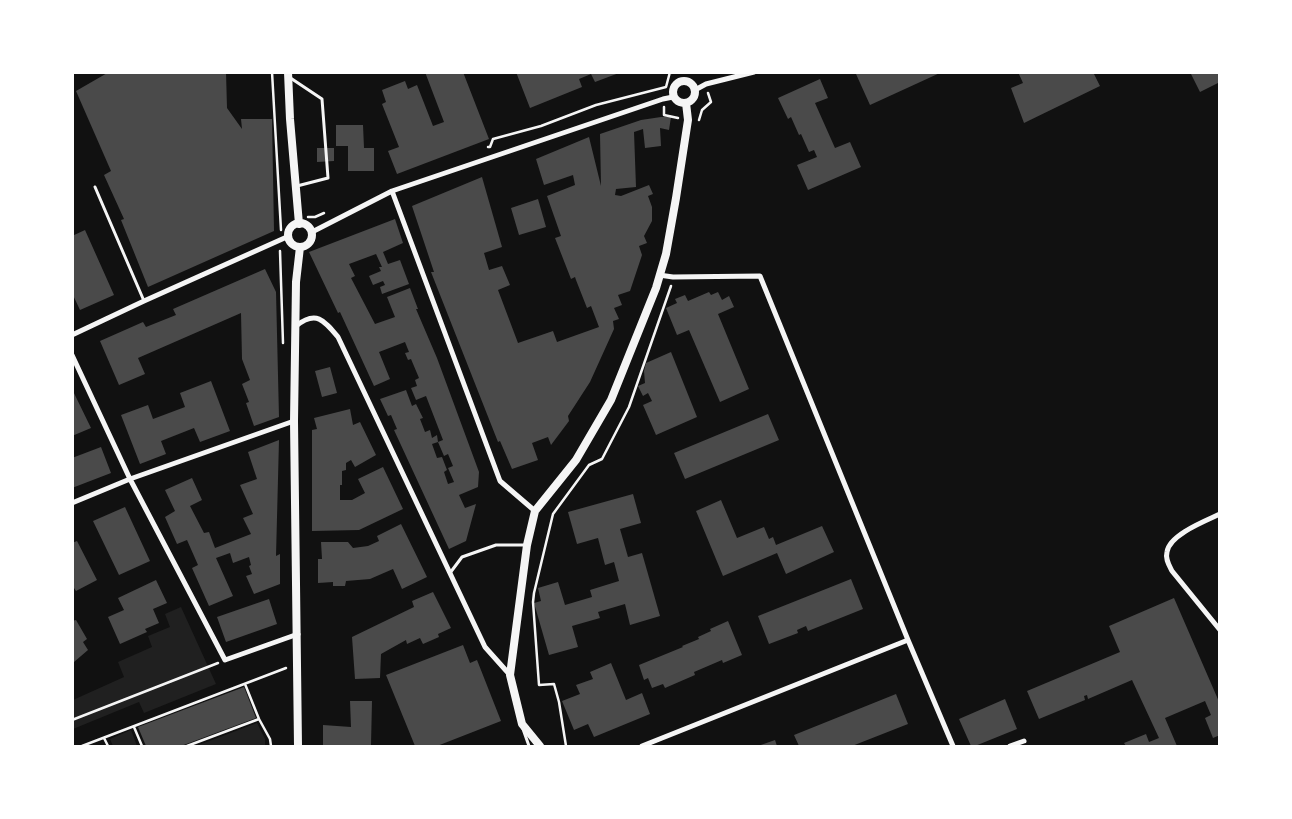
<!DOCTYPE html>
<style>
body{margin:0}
#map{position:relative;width:1292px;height:819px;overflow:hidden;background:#111;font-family:"Asap Condensed",sans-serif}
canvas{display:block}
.frame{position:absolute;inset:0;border:74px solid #fff;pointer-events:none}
</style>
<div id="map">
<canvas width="1292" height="819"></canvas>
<div class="frame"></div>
</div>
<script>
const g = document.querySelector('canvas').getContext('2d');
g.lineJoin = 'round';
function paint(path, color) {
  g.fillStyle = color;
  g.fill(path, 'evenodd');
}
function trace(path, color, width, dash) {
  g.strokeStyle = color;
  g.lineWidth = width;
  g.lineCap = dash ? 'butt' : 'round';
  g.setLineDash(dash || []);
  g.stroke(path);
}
const green = new Path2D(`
 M 181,607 L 216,684 L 144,713 L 139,702 L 73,729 L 73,700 L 124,677 L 118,662 L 152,647 L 148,636 L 170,627 L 165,614 Z
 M 257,723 L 265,739 L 265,746 L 196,746 Z
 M 131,730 L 137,746 L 113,746 L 110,739 Z`);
const building = new Path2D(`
 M 109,72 L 226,72 L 227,108 L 242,129 L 241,119 L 272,119 L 274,231 L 148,287 L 121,220 L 124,219 L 104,175 L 111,171 L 76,91 Z
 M 425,72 L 463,72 L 489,139 L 397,174 L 388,151 L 399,147 L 382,104 L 386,102 L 382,90 L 405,81 L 408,89 L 417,85 L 433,126 L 444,122 Z
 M 516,72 L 619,72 L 619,73 L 595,82 L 591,74 L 579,79 L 582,87 L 530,108 Z
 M 859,72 L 942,72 L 870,105 L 856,74 Z
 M 1018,72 L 1093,72 L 1100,86 L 1024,123 L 1011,88 L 1023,83 Z
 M 1190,72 L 1220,72 L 1220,82 L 1200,92 Z
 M 820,79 L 828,98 L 815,103 L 835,148 L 850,142 L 861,167 L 808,190 L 797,165 L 817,157 L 814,150 L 809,152 L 801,134 L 799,135 L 791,117 L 788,119 L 778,98 Z
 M 661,117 L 671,117 L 669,130 L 660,128 L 661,146 L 645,148 L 643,129 L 634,132 L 636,187 L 616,189 L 615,195 L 621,196 L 649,185 L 653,194 L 648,196 L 652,207 L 652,221 L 644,236 L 647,243 L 639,246 L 642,255 L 630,291 L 618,295 L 622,305 L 614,308 L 619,319 L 613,321 L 614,329 L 590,382 L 568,416 L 569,421 L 551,445 L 548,437 L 532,443 L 538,460 L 512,469 L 500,441 L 498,442 L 446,310 L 431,272 L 434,272 L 412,206 L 482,177 L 502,247 L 484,253 L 489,270 L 502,266 L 510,285 L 498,290 L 518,343 L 553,331 L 557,342 L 599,327 L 591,306 L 587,308 L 576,280 L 575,277 L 571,279 L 555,238 L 561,236 L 547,196 L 575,185 L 573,175 L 544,185 L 536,159 L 589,137 L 601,186 L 600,134 L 641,120 Z
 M 336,125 L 363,125 L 364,148 L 374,148 L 374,171 L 348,171 L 348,146 L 336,146 Z
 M 317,148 L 334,148 L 334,161 L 317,162 Z
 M 538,199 L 546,227 L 519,235 L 511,208 Z
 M 395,219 L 403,243 L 383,252 L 388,264 L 400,260 L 409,284 L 382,294 L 380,287 L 385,285 L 383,281 L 373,285 L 369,276 L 381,271 L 379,267 L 382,267 L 376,254 L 349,264 L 355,276 L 351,278 L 375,324 L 395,317 L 387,297 L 410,288 L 418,309 L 416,309 L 437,358 L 479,472 L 478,487 L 459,495 L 465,508 L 476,504 L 466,541 L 449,549 L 394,430 L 397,429 L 391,415 L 388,416 L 380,399 L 406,390 L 412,406 L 416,404 L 423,418 L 420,419 L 425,432 L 430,430 L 432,438 L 437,435 L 438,442 L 443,440 L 426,396 L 416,400 L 411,388 L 417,386 L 415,380 L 419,378 L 411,359 L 408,360 L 405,353 L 409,352 L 405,342 L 379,352 L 390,379 L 374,386 L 340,312 L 338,313 L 309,252 ZM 438,442 L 444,456 L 448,454 L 453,466 L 448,468 L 454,482 L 448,484 L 444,472 L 447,470 L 442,457 L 437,458 L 432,444 Z
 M 85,230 L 114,295 L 80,310 L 72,293 L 72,236 Z
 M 265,269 L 276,292 L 279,417 L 254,426 L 246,403 L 249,402 L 242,384 L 250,380 L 242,359 L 241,313 L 138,358 L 145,374 L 119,385 L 100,341 L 143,322 L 146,327 L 176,315 L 173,309 Z
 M 709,292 L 711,295 L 718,292 L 722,300 L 729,296 L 734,307 L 718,314 L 749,389 L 720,402 L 689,330 L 677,335 L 666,308 L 677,303 L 675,299 L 685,295 L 688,301 Z
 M 671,352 L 697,417 L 656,435 L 643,405 L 652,401 L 648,393 L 643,396 L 638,386 L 645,383 L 644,371 L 646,363 Z
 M 330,367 L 337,393 L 322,397 L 315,371 Z
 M 211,381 L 230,431 L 200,442 L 194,428 L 161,441 L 166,454 L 140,464 L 121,415 L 148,405 L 153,419 L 185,407 L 180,393 Z
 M 72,389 L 91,428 L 72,436 Z
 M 350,409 L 353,425 L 360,422 L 376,455 L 355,467 L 351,460 L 346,463 L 346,470 L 342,471 L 342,485 L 340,485 L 340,500 L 352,500 L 365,493 L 358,479 L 383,467 L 403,509 L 359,530 L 312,531 L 312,430 L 317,429 L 314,418 Z
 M 768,414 L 779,440 L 685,479 L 674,453 Z
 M 279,440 L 276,556 L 280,554 L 280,584 L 254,594 L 246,576 L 252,574 L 249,566 L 251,565 L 249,557 L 233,563 L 230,553 L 216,558 L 233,596 L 209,606 L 192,568 L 198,565 L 187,540 L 177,544 L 165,517 L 175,511 L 165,490 L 192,478 L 202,500 L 190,506 L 204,533 L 209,532 L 215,548 L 251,534 L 243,518 L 253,514 L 240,485 L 257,479 L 248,452 Z
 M 101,447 L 111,473 L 72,488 L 72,458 Z
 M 633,494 L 641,523 L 620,529 L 628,557 L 642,553 L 660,616 L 630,625 L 625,604 L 598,612 L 600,618 L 572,626 L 578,647 L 549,655 L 534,603 L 541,601 L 538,588 L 558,582 L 565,605 L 592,597 L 590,590 L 619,581 L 614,562 L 605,565 L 598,538 L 577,544 L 568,512 Z
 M 721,500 L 737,538 L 764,527 L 769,539 L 773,537 L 776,545 L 822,526 L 834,552 L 786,574 L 777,553 L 723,576 L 696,511 Z
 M 125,507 L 150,561 L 119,575 L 93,521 Z
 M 401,524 L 427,577 L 402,589 L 393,569 L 370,579 L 346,581 L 345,586 L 333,586 L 333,582 L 318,583 L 318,559 L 322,559 L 321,542 L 348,542 L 353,548 L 368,546 L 379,541 L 377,536 Z
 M 77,541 L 97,580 L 76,591 L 72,585 L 72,543 Z
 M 851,579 L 863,609 L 808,631 L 806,626 L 797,630 L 798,633 L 769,644 L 758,616 Z
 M 156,580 L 167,603 L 153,609 L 159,623 L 145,629 L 147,632 L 120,644 L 108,617 L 124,610 L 118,598 Z
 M 433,592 L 451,628 L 438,634 L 439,637 L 423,644 L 420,638 L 407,644 L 406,640 L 381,654 L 380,678 L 355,679 L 352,637 L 414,607 L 412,601 Z
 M 1174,598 L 1220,704 L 1220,735 L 1213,738 L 1205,718 L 1211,715 L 1205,701 L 1165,718 L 1177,746 L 1126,746 L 1124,743 L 1146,734 L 1149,742 L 1159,738 L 1132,680 L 1088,699 L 1087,695 L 1084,696 L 1085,700 L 1039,719 L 1027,691 L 1120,652 L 1109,626 Z
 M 269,599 L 277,624 L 226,642 L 217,617 Z
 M 76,620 L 87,639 L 83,642 L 88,650 L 74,662 L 72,621 Z
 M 728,621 L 742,655 L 723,663 L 722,660 L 694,672 L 695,675 L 665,688 L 663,684 L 652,688 L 648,678 L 644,680 L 639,665 L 683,647 L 682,646 L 699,639 L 698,637 L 711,631 L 710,629 Z
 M 463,645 L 470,663 L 477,660 L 501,721 L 437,746 L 415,746 L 386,675 Z
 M 611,663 L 626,700 L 642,693 L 650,714 L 594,737 L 588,724 L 574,730 L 562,701 L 580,694 L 576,685 L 593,679 L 590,672 Z
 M 244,687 L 256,718 L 181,746 L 146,746 L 138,727 Z
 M 896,694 L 908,724 L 852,746 L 799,746 L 794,735 Z
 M 1005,699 L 1017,729 L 975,746 L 971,746 L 959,719 Z
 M 350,701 L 372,701 L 371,745 L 323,746 L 323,725 L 351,727 Z
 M 775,740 L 777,746 L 758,746 Z`);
const path = new Path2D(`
 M 272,72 L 281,230
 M 669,73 L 681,72
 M 664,107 L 664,115 L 678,118
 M 699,120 L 702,110 L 711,102 L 708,93
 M 488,147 L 490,147 L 493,139 L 541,126 L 596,105 L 666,87 L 670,72
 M 308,217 L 315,217 L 324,213
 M 280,251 L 283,343
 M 245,684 L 259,719
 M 72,720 L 218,663
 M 134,727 L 142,746
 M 104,738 L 108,746
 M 82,746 L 286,668
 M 187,746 L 259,719 L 270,739 L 271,746
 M 566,746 L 559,702 L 554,684 L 539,685 L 533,602 L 534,593 L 553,514 L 589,465 L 602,459 L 629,407 L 671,286`);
const service = new Path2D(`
 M 289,77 L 322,99 L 328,178 L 297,186
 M 95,187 L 144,301
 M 450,573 L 462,557 L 496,545 L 526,545
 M 523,729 L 529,746`);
const minor = new Path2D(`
 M 695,90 L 706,84 L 754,72
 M 392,191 L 500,481 L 535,511
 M 312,232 L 392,191 L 663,99 L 673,97
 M 659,275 L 673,277 L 760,276 L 908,640 L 953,746
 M 296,326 C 316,310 324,320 338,337 L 485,647 L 510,675
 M 72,335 L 144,301 L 289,236
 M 72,355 L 130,479 L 225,660 L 298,634
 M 72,503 L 130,479 L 294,421
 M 1220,514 C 1205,521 1169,535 1167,552 C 1165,559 1169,565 1172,571 L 1220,630
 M 642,746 L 908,640
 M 1010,746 L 1024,741`);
const tertiary = new Path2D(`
 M 288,72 L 290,119 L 299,224
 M673 92a11 11 0 1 1 22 0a11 11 0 1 1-22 0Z
 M288 235a12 12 0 1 1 24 0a12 12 0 1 1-24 0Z
 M 298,746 L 294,421 L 296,282 L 300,247
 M 540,746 L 522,724 L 510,675 L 527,545 L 535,511 L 576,460 L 611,400 L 656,288 L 666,254 L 676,198 L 688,120 L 686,103`);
paint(green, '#202020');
paint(building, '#4a4a4a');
trace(path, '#f5f5f5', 2.5);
trace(service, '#f5f5f5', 3);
trace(minor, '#f5f5f5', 5);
trace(tertiary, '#f5f5f5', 8);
</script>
